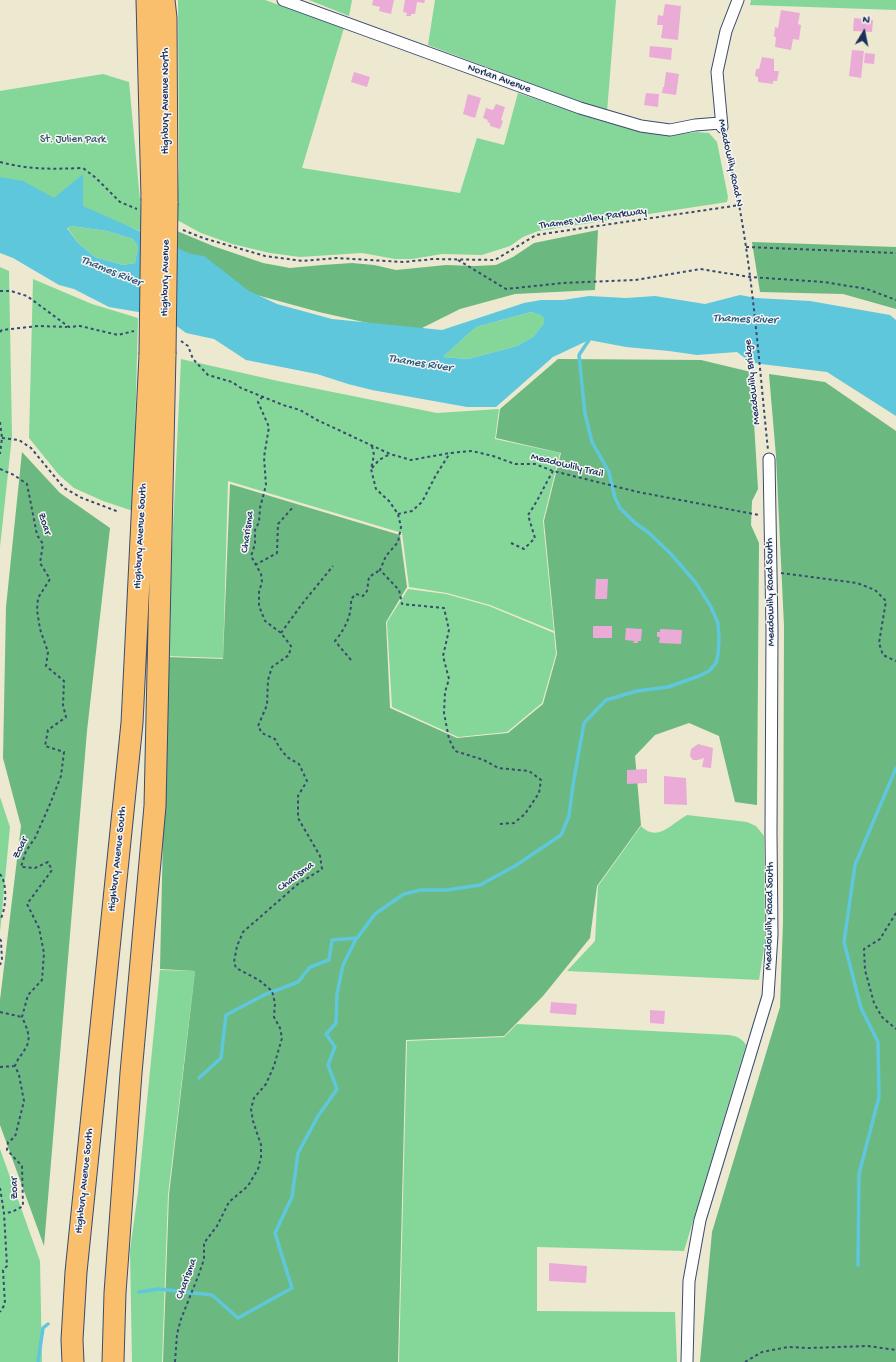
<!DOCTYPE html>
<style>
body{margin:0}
#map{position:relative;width:896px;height:1362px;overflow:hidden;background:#ede8d0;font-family:"Gochi Hand",sans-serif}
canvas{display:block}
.north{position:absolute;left:844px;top:12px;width:40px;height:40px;-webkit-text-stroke:3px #f6f6f2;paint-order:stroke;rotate:10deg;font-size:11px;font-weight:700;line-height:16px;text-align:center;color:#1b2f5e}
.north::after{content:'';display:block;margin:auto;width:14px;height:18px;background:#1b2f5e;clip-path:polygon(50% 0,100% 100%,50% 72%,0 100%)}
</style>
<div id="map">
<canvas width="896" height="1362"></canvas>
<div class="north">N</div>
</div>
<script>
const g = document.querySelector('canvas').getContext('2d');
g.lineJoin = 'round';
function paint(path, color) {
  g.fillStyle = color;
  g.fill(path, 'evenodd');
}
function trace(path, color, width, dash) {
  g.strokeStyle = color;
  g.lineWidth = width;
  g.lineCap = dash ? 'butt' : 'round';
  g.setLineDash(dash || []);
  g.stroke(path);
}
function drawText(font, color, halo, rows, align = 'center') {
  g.font = font + ' "Gochi Hand",sans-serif';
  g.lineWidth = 3;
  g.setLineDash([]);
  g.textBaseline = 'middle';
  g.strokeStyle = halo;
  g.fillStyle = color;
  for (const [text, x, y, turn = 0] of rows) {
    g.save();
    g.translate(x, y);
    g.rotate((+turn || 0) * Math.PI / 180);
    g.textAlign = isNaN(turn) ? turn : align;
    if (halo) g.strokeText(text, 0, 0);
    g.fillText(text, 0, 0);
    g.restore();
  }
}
const green = new Path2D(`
 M 178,0 L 265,0 L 344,28 L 302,168 L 460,193 L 477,138 L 504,145 L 518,93 L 595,119 L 644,132 L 665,135 L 697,132 L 709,133 L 717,142 L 728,197 L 727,202 L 538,231 L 523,237 L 510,246 L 482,255 L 442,254 L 412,259 L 395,259 L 362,253 L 300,257 L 270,253 L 232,244 L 201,233 L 177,220 L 179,166 Z
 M 309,0 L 352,0 L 349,16 Z
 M 435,0 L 616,0 L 607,112 L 428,45 Z
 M 751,0 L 896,0 L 896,10 L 750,5 Z
 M 103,74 L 129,82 L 143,232 L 0,178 L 0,91 Z
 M 71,226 L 107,231 L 133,239 L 138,247 L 135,263 L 123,265 L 95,257 L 78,243 L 67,227 Z
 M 0,267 L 9,271 L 12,436 L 0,547 Z
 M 33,279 L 92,304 L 138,318 L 133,511 L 103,501 L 74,488 L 59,475 L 29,438 Z
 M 531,312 L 540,315 L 544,318 L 544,323 L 533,337 L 517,346 L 468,359 L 443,357 L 476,327 Z
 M 181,359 L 278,381 L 437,413 L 499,409 L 495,439 L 560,453 L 543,521 L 554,631 L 490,605 L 447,593 L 409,587 L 402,533 L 228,481 L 223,658 L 167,656 Z
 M 408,589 L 446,594 L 489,606 L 554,633 L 556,654 L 542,703 L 507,732 L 458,737 L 392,707 L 387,622 Z
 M 0,797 L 10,827 L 0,932 Z
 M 687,815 L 747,822 L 756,826 L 764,836 L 765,942 L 759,980 L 567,971 L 595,941 L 598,886 L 641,826 C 658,843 672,823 687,815 Z
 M 160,970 L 195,971 L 168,1195 L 162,1362 L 132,1362 L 130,1250 L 138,1192 Z
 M 517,1024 L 729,1035 C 736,1036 742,1038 746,1045 L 684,1251 L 537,1247 L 537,1311 L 675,1312 L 677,1362 L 399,1362 L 407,1041 L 504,1037 Z
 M 0,1149 L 40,1261 L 42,1362 L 0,1362 Z`);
const forest = new Path2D(`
 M 598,230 L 595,290 L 515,294 L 460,309 L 412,333 L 319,312 L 231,288 L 177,260 L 177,231 L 213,246 L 263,263 L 290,268 L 322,265 L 352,263 L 374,265 L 396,270 L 446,265 L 474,266 L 496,265 L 513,257 L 534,243 Z
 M 752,242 L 896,247 L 896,309 L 843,294 L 760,292 Z
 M 558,359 L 701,360 L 751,372 L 758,489 L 752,501 L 751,525 L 759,543 L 757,805 L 735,802 L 719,736 L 689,723 L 655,735 L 635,756 L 641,825 L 597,886 L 590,938 L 543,996 L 504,1036 L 406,1040 L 398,1362 L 163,1362 L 169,1195 L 195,971 L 160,969 L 167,657 L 223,659 L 230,484 L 400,535 L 407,587 L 386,622 L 390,708 L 457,738 L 508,733 L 543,704 L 557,654 L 544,521 L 561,453 L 496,438 L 500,409 Z
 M 769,374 L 825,382 L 896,431 L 896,1362 L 700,1362 L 712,1232 L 780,1007 L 783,922 L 784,626 L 776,456 Z
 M 22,452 L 60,493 L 110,528 L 87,731 L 44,1246 L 0,1125 L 0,1000 L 21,826 L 3,758 L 6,607 Z`);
const water = new Path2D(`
 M 83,174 L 83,206 L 191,254 L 204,256 L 249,291 L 277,304 L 332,319 L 442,330 L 524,303 L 541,300 L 563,300 L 589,296 L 626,298 L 655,296 L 705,304 L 740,295 L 756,298 L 810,301 L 890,315 L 896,320 L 896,416 L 827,372 L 761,364 L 750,362 L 737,352 L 697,355 L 669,351 L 626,347 L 589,340 L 553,357 L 496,407 L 467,407 L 372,390 L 348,384 L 317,374 L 246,360 L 214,339 L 186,333 L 174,324 L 144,313 L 109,307 L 74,289 L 59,285 L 13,258 L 0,253 L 0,177 L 23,181 L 54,198 ZM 71,226 L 107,231 L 133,239 L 138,247 L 135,263 L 123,265 L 95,257 L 78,243 L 67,228 ZM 531,312 L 540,315 L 544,318 L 544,323 L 533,337 L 517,346 L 468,359 L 443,357 L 476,327 Z`);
const stream = new Path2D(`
 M 199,1078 L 221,1058 L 226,1015 L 264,995 L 298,982 L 310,967 L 329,960 L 332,940 L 357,938
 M 858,1265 L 859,1174 L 879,1097 L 878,1042 L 861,1008 L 844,942 L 855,865 L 896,768
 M 139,1292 L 159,1289 L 212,1295 L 238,1318 L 292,1288 L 275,1233 L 292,1197 L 298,1153 L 318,1116 L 337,1089 L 328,1065 L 335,1047 L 326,1034 L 336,1023 L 337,994 L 343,965 L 355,941 L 375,914 L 404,894 L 421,890 L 447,890 L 480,885 L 515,866 L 561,835 L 569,816 L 573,785 L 584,723 L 606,700 L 637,691 L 668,687 L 699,676 L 709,671 L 716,663 L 718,654 L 719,639 L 718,623 L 711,607 L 696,583 L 671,554 L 649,533 L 634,522 L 620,508 L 615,498 L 609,472 L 592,442 L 585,414 L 579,355 L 589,340
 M 38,1362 L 43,1328 L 48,1324`);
const building = new Path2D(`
 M 373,0 L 394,0 L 391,14 L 379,11 L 380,7 L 372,5 Z
 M 405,0 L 425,0 L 424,3 L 417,2 L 415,14 L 411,14 L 411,16 L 406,16 L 407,13 L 403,12 Z
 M 665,4 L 681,6 L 678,40 L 661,38 L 663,25 L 657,25 L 658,15 L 663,16 Z
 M 781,10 L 800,13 L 798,24 L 801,25 L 799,40 L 793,39 L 791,50 L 775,47 L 776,37 L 774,37 L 775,27 L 778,28 Z
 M 854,18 L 873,20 L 872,32 L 853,31 Z
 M 650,46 L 672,48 L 671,60 L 649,57 Z
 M 852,50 L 864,51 L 861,78 L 849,76 Z
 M 865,53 L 875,54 L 874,64 L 864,63 Z
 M 762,57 L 774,59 L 774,71 L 779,71 L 777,81 L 773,81 L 773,84 L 758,82 L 758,77 L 755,76 L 756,69 L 759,69 Z
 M 354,72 L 370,77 L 367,87 L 351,82 Z
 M 666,72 L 679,74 L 676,95 L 662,93 L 663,87 L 664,87 Z
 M 646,93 L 659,94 L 658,107 L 644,105 Z
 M 468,94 L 481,98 L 475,118 L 463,114 Z
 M 496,104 L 505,107 L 501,120 L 503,121 L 500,129 L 490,126 L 490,123 L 487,122 L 488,120 L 483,118 L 486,108 L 493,110 Z
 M 596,579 L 608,579 L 607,599 L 595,599 Z
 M 593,626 L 612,626 L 612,638 L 593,638 Z
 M 626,628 L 642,629 L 641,641 L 638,641 L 638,643 L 633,643 L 634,641 L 625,640 Z
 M 660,629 L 682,630 L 681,644 L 659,643 L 660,637 L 657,637 L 657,632 L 660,632 Z
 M 698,744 L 713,748 L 711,768 L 702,767 L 704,758 L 698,760 L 693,760 L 690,756 L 691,749 Z
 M 647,769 L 647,783 L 627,784 L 627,770 Z
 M 664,776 L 686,778 L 687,805 L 664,804 Z
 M 551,1002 L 577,1004 L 576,1015 L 550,1013 Z
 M 650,1010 L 665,1011 L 664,1024 L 650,1023 Z
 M 549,1263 L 587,1266 L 586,1283 L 549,1281 Z`);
const path = new Path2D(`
 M 724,137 C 751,239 757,345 768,450
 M 0,162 C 30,170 52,169 83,168 L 96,178 L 120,202 L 137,209
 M 183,230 L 203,238 L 265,256 L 303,261 L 336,258 L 403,262 L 434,259 L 495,260 L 536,235 L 740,205
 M 746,247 L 896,253
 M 458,260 L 506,289 L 563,283 L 635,280 L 700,269 L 750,277 L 824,282 L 867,289 L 896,300
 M 0,291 L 11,291 L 27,296 L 69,327 L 80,326 L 118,335 L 134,331
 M 0,332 L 2,330 L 38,326 L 67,327
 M 181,341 L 188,346 L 193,359 L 208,375 L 232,382 L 241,388 L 283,405 L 300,410 L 317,420 L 390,454 L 411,460 L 450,453 L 472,451 L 493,456 L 515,464 L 535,464 L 553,471 L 638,492 L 759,515
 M 0,422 L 2,438 L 0,454
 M 2,438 L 19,440 L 31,448 L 64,488 L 82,498 L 119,512
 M 372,446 L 374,455 L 371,469 L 376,489 L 389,501 L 398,514 L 401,527 L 398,542 L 386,556 L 380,570 L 399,590 L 402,604 L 444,608 L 449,630 L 443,656 L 449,679 L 445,692 L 444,713 L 449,739 L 455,751 L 484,760 L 498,768 L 529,771 L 541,780 L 539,793 L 525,814 L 514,823 L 498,824
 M 372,468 L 379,460 L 390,454
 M 0,469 L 14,475 L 27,484 L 37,535 L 43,544 L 40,563 L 50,579 L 38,598 L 37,610 L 40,629 L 48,652 L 46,666 L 64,681 L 63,705 L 66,717 L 48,730 L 45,746 L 64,752 L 61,776 L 50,804 L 35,838 L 26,851 L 21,867 L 35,868 L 48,862 L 52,870 L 27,904 L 39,928 L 44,953 L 42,980 L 28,995 L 22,1017 C 26,1026 32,1038 26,1047 C 23,1054 17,1059 15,1066 L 19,1075 L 24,1101 L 15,1137 L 8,1142 L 7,1150 L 22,1166 L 23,1206 L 12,1212 L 4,1213
 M 398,514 L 412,511 L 422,502 L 436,475 L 450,453
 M 511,543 L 524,549 L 535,538 L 528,515 C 538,501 544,486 553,471
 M 255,565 L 277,553 L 278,524 L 294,506
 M 781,573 L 857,583 L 875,590 L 886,601 L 879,643 L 883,655 L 896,661
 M 281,633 L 302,604 L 333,566
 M 351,660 L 335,641 C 345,629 352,615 351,599 L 356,594 L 363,596 L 367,591 L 369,577 L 380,570
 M 0,874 C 8,884 6,910 0,920
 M 896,913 L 880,939 L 864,949 L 865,970 L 874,1003 L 882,1017 L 896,1029
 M 0,939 L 1,941 L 2,960 L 0,965
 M 0,1012 L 22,1017
 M 0,1067 L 15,1066
 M 0,1188 L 4,1213 L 7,1266 L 3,1270 L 5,1304 L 0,1312
 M 175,1362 L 177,1334 L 181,1319 L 199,1274 L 204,1259 L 204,1243 L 217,1226 L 229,1202 L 248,1186 L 258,1169 L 261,1157 L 261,1145 L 253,1121 L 251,1109 L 254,1098 L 266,1084 L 274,1066 L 282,1038 L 280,1028 L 274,1017 L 275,1003 L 272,991 L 259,980 L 236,968 L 234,962 L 237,946 L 243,932 L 298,884 L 322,869 L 320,856 L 298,818 L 298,796 L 307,781 L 299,764 L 287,757 L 279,747 L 275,739 L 262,733 L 258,726 L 267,705 L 268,680 L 272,667 L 289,655 L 291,646 L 281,633 L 265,621 L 259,606 L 259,592 L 262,582 L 261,574 L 251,556 L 255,544 L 255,530 L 259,522 L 260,508 L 266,485 L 264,457 L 269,427 L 258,402 L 263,396
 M 745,1362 L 762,1352 L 788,1347 L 810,1348 L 868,1346 L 896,1350`);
const street = new Path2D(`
 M 283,0 L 580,108 L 641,126 L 670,130 L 695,125 L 720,123
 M 722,127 L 717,72 L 726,31 L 738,0
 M 687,1362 L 689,1281 L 700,1220 L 768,996 L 772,935 L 771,833 L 772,630 L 769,459`);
const highway = new Path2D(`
 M 147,0 L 152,198
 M 164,0 L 166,18 L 167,203
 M 73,1362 L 72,1340 L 76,1272 L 132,723 L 150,355
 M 113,1362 L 115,1293 L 131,1073 L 155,806 L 165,354`);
const highwayBridge = new Path2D(`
 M 165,354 L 167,203
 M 150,355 L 152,198`);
const streetNames = [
 ["Norlan Avenue",499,79,20],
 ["Highbury Avenue North",166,101,-90],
 ["Meadowlily Road N",730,163,78],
 ["Thames Valley Parkway",593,219,-8],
 ["Highbury Avenue",166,278,-89],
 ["Meadowlily Bridge",753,382,-96],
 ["Meadowlily Trail",567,466,14],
 ["Zoar",44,524,72],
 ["Charisma",248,532,-82],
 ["Highbury Avenue South",141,536,-87],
 ["Meadowlily Road South",771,592,-91],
 ["Zoar",21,848,-65],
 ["Highbury Avenue South",118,859,-84],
 ["Charisma",296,877,-37],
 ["Meadowlily Road South",770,916,-89],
 ["Highbury Avenue South",85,1181,-84],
 ["Zoar",15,1188,-92],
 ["Charisma",187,1279,-70]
];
const parkNames = [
 ["St. Julien Park",73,140]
];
const waterNames = [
 ["Thames River",111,272,22],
 ["Thames River",745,320,2],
 ["Thames River",420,364,9]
];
paint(green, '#84d799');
paint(forest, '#6bb881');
paint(water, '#5fc7db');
trace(stream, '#5fc7db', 3.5);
paint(building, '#ebabd7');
trace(street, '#3a4b6f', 13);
trace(highway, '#3a4b6f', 23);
trace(path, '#3a4b6f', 2, [3, 3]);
trace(street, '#fff', 11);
trace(highway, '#f9bf6d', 21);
trace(highwayBridge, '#3a4b6f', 23, []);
trace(highwayBridge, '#f9bf6d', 21);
drawText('11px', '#1b2f5e', '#f6f6f2', streetNames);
drawText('11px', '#35596d', '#f6f6f2', parkNames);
drawText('italic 12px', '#2c557d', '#f6f6f2', waterNames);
</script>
